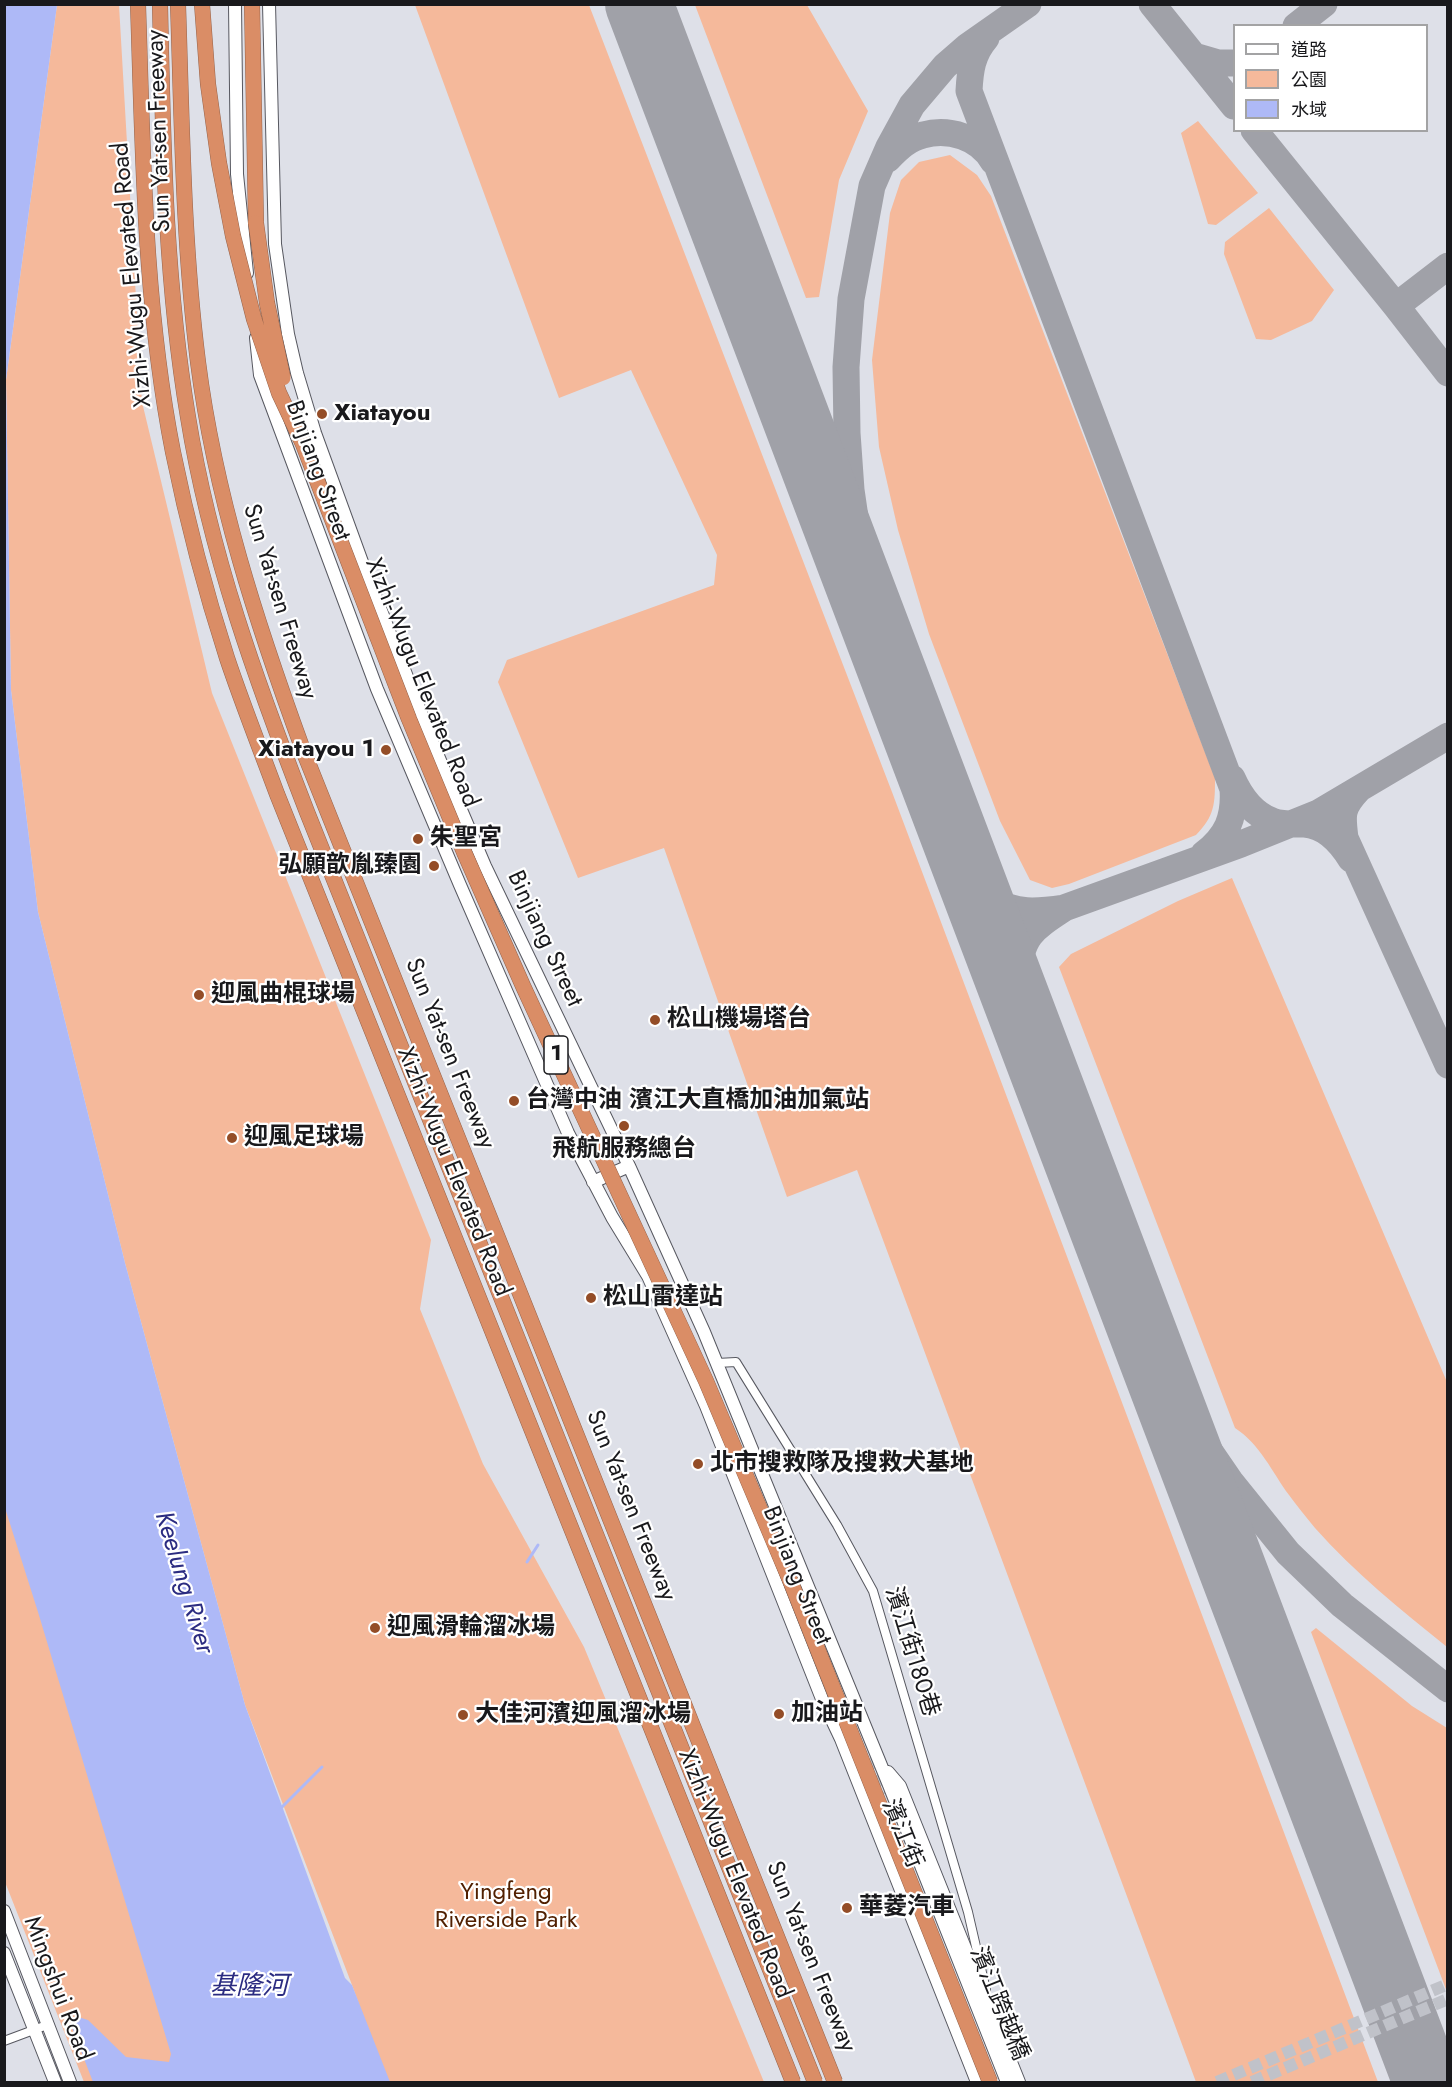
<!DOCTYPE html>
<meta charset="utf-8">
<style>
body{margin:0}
#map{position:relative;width:1452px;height:2087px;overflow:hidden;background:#dee0e8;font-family:Jost,"Noto Sans TC",sans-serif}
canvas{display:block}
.frame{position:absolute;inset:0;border:6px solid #19191c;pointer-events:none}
.legend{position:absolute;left:1233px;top:24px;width:195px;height:108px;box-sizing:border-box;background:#fff;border:2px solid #a3a3a4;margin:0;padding:8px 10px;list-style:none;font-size:18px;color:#19191c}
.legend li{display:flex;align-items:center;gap:12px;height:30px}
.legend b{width:30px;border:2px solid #a3a3a4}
</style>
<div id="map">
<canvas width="1452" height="2087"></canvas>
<div class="frame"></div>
<ul class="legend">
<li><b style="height:8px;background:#fff"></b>道路</li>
<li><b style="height:16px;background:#f5b99b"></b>公園</li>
<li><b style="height:16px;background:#aeb9f7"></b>水域</li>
</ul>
</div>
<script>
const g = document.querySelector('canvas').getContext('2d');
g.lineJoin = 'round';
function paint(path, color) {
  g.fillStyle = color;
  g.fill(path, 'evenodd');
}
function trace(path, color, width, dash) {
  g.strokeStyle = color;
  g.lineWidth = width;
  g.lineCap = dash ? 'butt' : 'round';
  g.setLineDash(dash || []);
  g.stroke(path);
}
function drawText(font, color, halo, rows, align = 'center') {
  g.font = font + ' Jost,"Noto Sans TC",sans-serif';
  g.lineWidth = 4.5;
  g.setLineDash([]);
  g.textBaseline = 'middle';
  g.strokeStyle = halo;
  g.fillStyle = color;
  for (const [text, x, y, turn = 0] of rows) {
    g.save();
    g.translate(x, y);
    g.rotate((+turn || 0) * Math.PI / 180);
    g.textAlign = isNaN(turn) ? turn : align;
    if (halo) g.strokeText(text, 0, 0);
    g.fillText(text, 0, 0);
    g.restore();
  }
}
const green = new Path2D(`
 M 57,5 L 119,5 L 142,402 L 212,693 L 431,1240 L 420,1309 L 483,1464 L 584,1647 L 764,2082 L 387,2082 L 352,1985 L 245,1705 L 125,1263 L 38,912 L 11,690 L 6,380 Z
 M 415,5 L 589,5 L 892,792 L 1378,2082 L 1196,2082 L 857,1170 L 787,1197 L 664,848 L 578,878 L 498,682 L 507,660 L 714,585 L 717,555 L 631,370 L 559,398 Z
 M 695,5 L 807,5 L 868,111 L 839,180 L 819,297 L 806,298 Z
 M 1198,121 L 1258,193 L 1216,225 L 1208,224 L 1181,133 Z
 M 950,155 L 977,175 L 991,196 L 1215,778 C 1215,803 1215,816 1196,835 L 1069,884 L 1052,888 L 1030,880 L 1000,821 L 929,634 L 898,530 L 879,447 L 872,360 L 890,213 L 901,180 L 919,162 Z
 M 1269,208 L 1334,290 L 1312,321 L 1271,340 L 1256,339 L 1224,254 L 1225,242 Z
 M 1232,878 L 1447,1382 L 1447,1647 C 1401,1610 1354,1572 1315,1528 C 1306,1517 1297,1506 1289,1495 C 1272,1472 1260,1444 1235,1428 L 1059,967 L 1071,954 L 1178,901 Z
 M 4,1497 L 186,2082 L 84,2082 L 5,1882 Z
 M 1316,1628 L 1412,1706 L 1447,1728 L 1447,1992 L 1311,1632 Z`);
const water = new Path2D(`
 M 4,5 L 57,5 L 6,380 L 11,690 L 38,912 L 125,1263 L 245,1705 L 345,1978 L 352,1985 L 390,2082 L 179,2082 L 175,2081 L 93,2082 L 71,2025 L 78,2017 L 88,2020 L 126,2057 L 169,2062 L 171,2054 L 38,1612 L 5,1508 Z`);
const stream = new Path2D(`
 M 527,1562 L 538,1545
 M 281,1808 L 322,1767`);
const taxiway = new Path2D(`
 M 641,4 L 644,16
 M 1028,4 L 968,46 L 945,66 L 912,105 L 889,147 L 872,186 L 851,299 L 846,367 L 847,433 L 851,490 L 859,545 L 885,654 L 992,900 C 1016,914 1037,912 1064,908 L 1241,844 L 1318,813 L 1448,736
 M 1152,4 L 1234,106
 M 1296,26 L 1324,4
 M 986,38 C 972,54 970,71 969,91 L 1233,789 C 1235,818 1227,836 1204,854
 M 1194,56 L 1218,63 L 1234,63
 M 1254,130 L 1396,306 L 1448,373
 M 888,159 C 897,149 909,138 923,135 C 949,128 979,137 993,161
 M 1396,306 L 1448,266
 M 1232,778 C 1240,796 1253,814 1272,821 C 1282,825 1294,824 1304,824 C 1325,825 1341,843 1351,859
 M 1358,790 C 1341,808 1342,815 1345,838 L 1448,1065
 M 1063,909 C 1031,930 1022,936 1017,976 L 1137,1316 L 1193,1427 L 1230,1481 L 1288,1553 L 1342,1605 L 1448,1689`);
const runway = new Path2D(`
 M 639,4 L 1427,2082`);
const secondaryTunnel = new Path2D(`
 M 876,1757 L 879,1786 L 882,1795
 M 1217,2082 L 1448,1984
 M 1252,2082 L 1448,1999`);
const minor = new Path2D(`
 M 717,1363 L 736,1362 L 837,1525 L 873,1591 L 968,1912 L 986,1990
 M 4,2041 L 47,2025`);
const secondary = new Path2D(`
 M 235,4 L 237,174 L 247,273
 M 269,4 L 275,244 L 288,334 L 297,373 L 315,433 L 362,562 L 436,751 L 485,866 L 629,1166 L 704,1332 L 889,1785 L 1007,2082
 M 256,338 L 260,375 L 377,689 L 460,885 L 568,1133 L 612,1217 L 648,1276 L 706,1406 L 822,1699 L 841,1739 L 977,2082
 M 593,1182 L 629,1166
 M 888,1772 L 900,1786 L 1019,2082
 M 4,1911 L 70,2082
 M 4,1953 L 55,2082`);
const motorway = new Path2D(`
 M 252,4 L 256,223`);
const motorwayBridge = new Path2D(`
 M 138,4 C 143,154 144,305 173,452 C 187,521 205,590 227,658 C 242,703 260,748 277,794 L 793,2082
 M 160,4 C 163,142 165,280 188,417 C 210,554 257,683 307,812 L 815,2082
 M 178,4 C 182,124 183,243 198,362 C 215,496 257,624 303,750 L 835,2082
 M 202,4 L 208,84 L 219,163 L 233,236 L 254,319 L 279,393 L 303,444 L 409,719 L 464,852 L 523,986 L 706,1381 L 792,1585 L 990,2082
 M 256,223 L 267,303 L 283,378`);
const markers = [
 [322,414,6,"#944d27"],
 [386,750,6,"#944d27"],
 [418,839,6,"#944d27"],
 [434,866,6,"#944d27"],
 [199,995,6,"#944d27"],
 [655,1020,6,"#944d27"],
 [514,1101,6,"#944d27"],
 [624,1126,6,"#944d27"],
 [232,1138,6,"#944d27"],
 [591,1298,6,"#944d27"],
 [698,1464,6,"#944d27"],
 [375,1628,6,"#944d27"],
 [779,1714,6,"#944d27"],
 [463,1715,6,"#944d27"],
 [847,1908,6,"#944d27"]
];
const shields = [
 [556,1055,24]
];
const shieldNames = [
 ["1",556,1055]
];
const streetNames = [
 ["Sun Yat-sen Freeway",160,131,-92],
 ["Xizhi-Wugu Elevated Road",133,275,-95],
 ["Binjiang Street",317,471,70],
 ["Sun Yat-sen Freeway",279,602,73],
 ["Xizhi-Wugu Elevated Road",421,683,68],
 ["Binjiang Street",544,939,65],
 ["Sun Yat-sen Freeway",449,1054,68],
 ["Xizhi-Wugu Elevated Road",453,1172,68],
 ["Sun Yat-sen Freeway",630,1506,68],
 ["Binjiang Street",796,1576,68],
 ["濱江街180巷",911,1652,73],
 ["濱江街",901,1834,68],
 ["Xizhi-Wugu Elevated Road",734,1874,68],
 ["Sun Yat-sen Freeway",810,1957,68],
 ["Mingshui Road",57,1989,69],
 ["濱江跨越橋",998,2004,68]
];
const poiNames = [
 ["Xiatayou",334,414],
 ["Xiatayou 1",374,750,"right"],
 ["朱聖宮",430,839],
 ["弘願歆胤臻園",422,866,"right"],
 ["迎風曲棍球場",211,995],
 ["松山機場塔台",667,1020],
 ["台灣中油 濱江大直橋加油加氣站",526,1101],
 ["迎風足球場",244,1138],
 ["飛航服務總台",624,1150,"center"],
 ["松山雷達站",603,1298],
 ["北市搜救隊及搜救犬基地",710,1464],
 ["迎風滑輪溜冰場",387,1628],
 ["加油站",791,1714],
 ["大佳河濱迎風溜冰場",475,1715],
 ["華菱汽車",859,1908]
];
const parkNames = [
 ["Yingfeng",506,1893],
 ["Riverside Park",506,1921]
];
const waterNames = [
 ["Keelung River",183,1583,73],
 ["基隆河",249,1988]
];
paint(green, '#f5b99b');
paint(water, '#aeb9f7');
trace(stream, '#aeb9f7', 3);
trace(taxiway, '#a0a1a8', 27);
trace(runway, '#a0a1a8', 68);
trace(secondaryTunnel, '#c0c2c9', 12, [12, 6]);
trace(minor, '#575860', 10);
trace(secondary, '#575860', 14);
trace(motorway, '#96644c', 16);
trace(minor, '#fff', 8);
trace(secondary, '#fff', 12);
trace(motorway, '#da8d66', 15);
trace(motorwayBridge, '#96644c', 16, []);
trace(motorwayBridge, '#da8d66', 15);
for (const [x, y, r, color] of markers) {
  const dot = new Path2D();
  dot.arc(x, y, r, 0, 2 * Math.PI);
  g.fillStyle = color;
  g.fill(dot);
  trace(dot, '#fff', 2);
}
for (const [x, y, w] of shields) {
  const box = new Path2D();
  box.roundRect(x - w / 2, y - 19, w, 38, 4.5);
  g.fillStyle = '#fff';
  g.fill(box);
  trace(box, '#19191c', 1.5);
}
drawText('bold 22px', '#19191c', null, shieldNames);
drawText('24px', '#19191c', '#fff', streetNames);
drawText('bold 24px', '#19191c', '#fff', poiNames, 'left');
drawText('24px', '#512001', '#fff', parkNames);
drawText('italic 26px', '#2b2c81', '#fff', waterNames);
</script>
